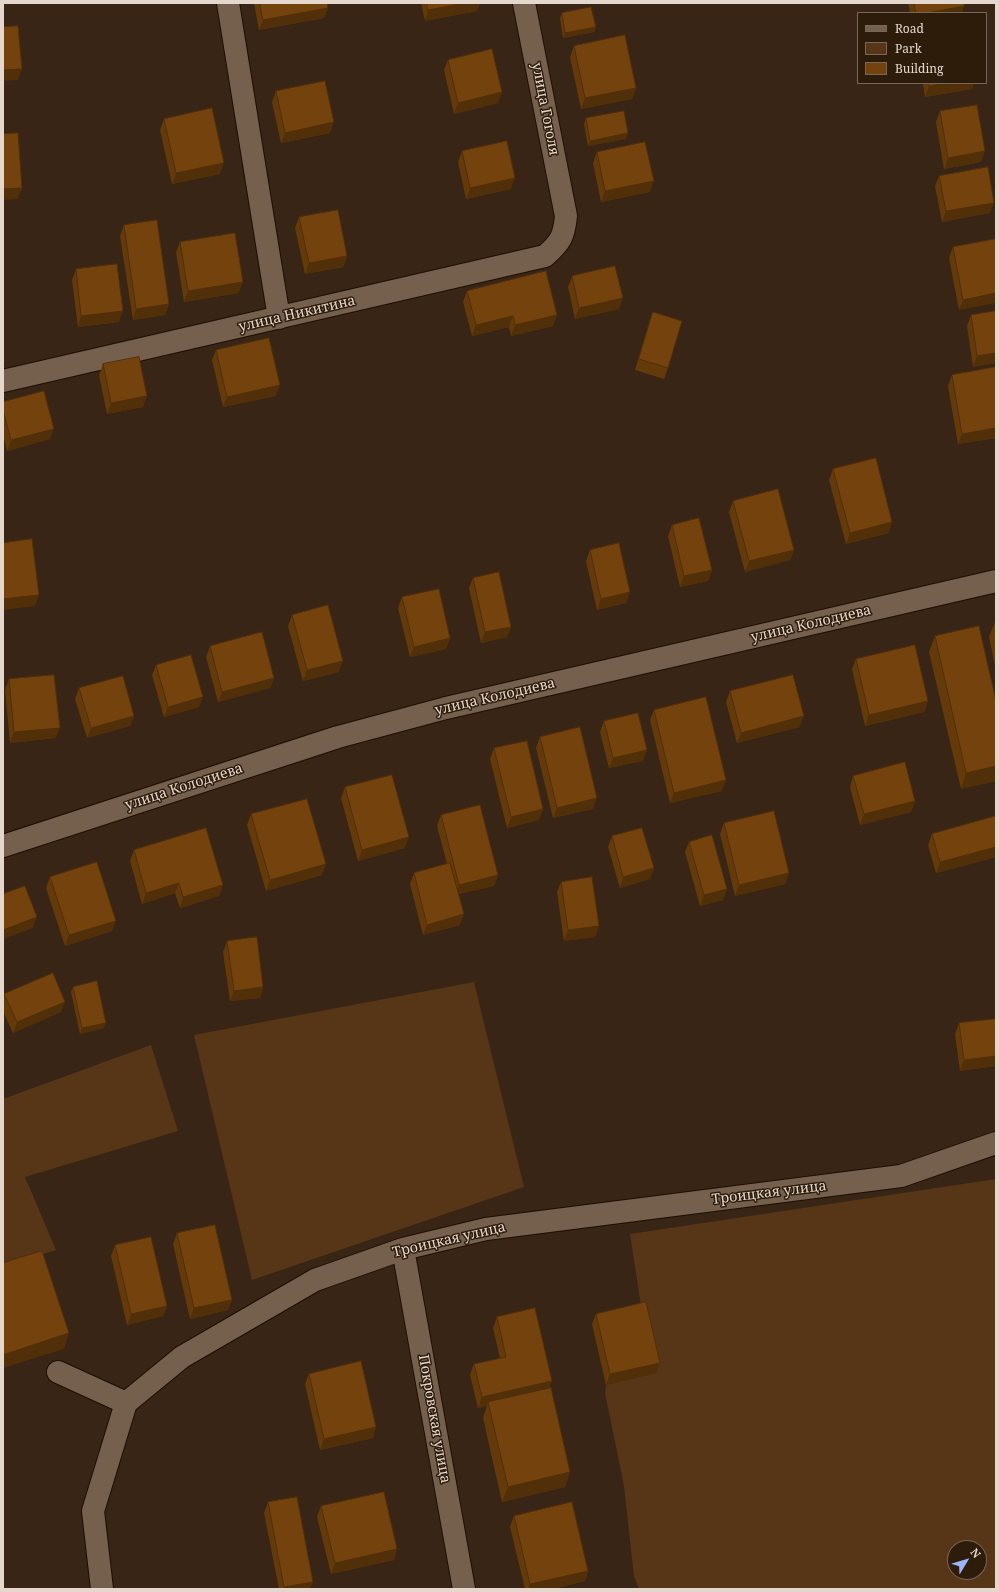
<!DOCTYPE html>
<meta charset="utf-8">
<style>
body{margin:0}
#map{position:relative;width:999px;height:1592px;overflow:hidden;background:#382515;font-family:"Noto Serif",serif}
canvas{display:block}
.frame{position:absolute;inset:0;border:4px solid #e4d7cd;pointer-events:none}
.legend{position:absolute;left:857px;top:12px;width:130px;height:72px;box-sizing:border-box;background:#2e1c0b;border:1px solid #776759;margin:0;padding:5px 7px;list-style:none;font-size:12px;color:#e4d7cd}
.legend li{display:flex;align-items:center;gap:8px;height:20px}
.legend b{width:20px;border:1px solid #776759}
.north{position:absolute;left:947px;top:1540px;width:40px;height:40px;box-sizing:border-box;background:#2e1c0b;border:1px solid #776759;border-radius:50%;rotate:52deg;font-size:11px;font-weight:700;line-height:16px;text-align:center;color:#e4d7cd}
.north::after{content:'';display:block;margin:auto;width:14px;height:18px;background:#9eb3fd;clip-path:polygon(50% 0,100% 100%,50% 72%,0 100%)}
</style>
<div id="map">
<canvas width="999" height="1592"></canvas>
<div class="frame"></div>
<ul class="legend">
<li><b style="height:5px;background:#755f4d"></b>Road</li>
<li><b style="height:11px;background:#573617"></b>Park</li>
<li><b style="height:11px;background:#74430d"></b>Building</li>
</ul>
<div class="north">N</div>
</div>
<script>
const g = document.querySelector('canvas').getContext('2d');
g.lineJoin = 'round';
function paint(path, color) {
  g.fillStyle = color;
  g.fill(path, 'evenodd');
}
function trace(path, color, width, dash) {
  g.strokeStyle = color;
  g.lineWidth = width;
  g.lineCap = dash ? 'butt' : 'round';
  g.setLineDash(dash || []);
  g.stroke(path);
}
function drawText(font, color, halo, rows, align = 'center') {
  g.font = font + ' "Noto Serif",serif';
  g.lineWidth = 3;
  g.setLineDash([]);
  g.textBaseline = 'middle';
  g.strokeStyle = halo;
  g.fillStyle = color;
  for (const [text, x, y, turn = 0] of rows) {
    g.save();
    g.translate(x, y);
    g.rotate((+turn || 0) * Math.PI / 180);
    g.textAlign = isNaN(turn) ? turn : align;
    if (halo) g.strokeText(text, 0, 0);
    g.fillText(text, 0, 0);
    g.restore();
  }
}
const green = new Path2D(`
 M 474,982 L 524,1187 L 252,1280 L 194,1035 Z
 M 151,1045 L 178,1131 L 25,1177 L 56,1250 L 3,1267 L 3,1099 Z
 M 996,1179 L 996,1589 L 639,1589 L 634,1576 L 624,1486 L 605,1393 L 606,1385 L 656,1373 L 642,1312 L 630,1234 ZM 955,1548 L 979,1548 L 979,1572 L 955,1572 Z`);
const minor = new Path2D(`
 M 228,3 L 279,318
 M 3,381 L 545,256 C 561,242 564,236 566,216 L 524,3
 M 3,846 L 338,737 L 446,708 L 996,581
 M 403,1249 L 464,1589
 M 58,1372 L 126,1403
 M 102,1589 L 93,1511 L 126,1403 L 182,1357 L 315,1280 L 403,1249 L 486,1229 L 901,1176 L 996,1143`);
const wall = new Path2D(`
 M 254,3 L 327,3 L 328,8 L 324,18 L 259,30 Z
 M 421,3 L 480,3 L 477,11 L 425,21 Z
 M 908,3 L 964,3 L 962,13 L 910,13 Z
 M 562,13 L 596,27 L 594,32 L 563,38 L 560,18 Z
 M 574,46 L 636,88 L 632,99 L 581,109 L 570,57 Z
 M 448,60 L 498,103 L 454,114 L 444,70 Z
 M 923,83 L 974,83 L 972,89 L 925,97 Z
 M 276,91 L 330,133 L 281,143 L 272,102 Z
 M 940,111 L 981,162 L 944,169 L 936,122 Z
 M 586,118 L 626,139 L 588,146 L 584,124 Z
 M 164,119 L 220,174 L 172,184 L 160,130 Z
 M 462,151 L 511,189 L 466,199 L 458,162 Z
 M 597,152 L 650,192 L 601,202 L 593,163 Z
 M 939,176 L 990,213 L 942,222 L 935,186 Z
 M 299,217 L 347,256 L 343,267 L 305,274 L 295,228 Z
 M 124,225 L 169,304 L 165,315 L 133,320 L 120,236 Z
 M 996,239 L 959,310 L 949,258 L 953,247 Z
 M 180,242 L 239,293 L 184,302 L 176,252 Z
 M 76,269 L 119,322 L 78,327 L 72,280 Z
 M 572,276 L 619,309 L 575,319 L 568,287 Z
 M 467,291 L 553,326 L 511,336 L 509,327 L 472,336 L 463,302 Z
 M 996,311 L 996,363 L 973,367 L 967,326 L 971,315 Z
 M 653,312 L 668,368 L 664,379 L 635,370 L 649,323 Z
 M 216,350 L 276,396 L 223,407 L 212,360 Z
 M 103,364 L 143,407 L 107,414 L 99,375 Z
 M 996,367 L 996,438 L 958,444 L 948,386 L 952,375 Z
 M 3,402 L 50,439 L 7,451 L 3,435 Z
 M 833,469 L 889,533 L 846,544 L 829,480 Z
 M 733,501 L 794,550 L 790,560 L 745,572 L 729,512 Z
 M 672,525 L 712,570 L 708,581 L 680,587 L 668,536 Z
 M 590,550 L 630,592 L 626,603 L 597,610 L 586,561 Z
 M 473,578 L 511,627 L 507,637 L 481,643 L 469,588 Z
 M 402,597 L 450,638 L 446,649 L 410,657 L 398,608 Z
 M 292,615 L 339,672 L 303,681 L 288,626 Z
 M 995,622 L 996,622 L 996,671 L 989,637 Z
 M 935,636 L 996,701 L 996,781 L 961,789 L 929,652 Z
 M 210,646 L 274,678 L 270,688 L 218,702 L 206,657 Z
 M 856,659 L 928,701 L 924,712 L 865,726 L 852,669 Z
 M 156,665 L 199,707 L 164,717 L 152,675 Z
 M 9,679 L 56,738 L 10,743 L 5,690 Z
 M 79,688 L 134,716 L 130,726 L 87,738 L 75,699 Z
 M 730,691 L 800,727 L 737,743 L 726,702 Z
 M 654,710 L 722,791 L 670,803 L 650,720 Z
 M 604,721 L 643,761 L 609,768 L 600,732 Z
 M 540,737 L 593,809 L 553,818 L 536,748 Z
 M 494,748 L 543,809 L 539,820 L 507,828 L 490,759 Z
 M 853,776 L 915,801 L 911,812 L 860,825 L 850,787 Z
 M 345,787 L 405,848 L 358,861 L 341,798 Z
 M 251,814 L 322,875 L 266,891 L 247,825 Z
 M 441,815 L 498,875 L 494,886 L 458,894 L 460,925 L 423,935 L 410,884 L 414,873 L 447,864 L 437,826 Z
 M 996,816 L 996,857 L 936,873 L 928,845 L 932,834 Z
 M 724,823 L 789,873 L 785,884 L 735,896 L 720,834 Z
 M 612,836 L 654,868 L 650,879 L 620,888 L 608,847 Z
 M 689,842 L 723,900 L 700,906 L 685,852 Z
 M 134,850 L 223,885 L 219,896 L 180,908 L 175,893 L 142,904 L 130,861 Z
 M 50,877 L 112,931 L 65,946 L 46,888 Z
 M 561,882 L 599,926 L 595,937 L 564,941 L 557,892 Z
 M 227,941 L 263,987 L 260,998 L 230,1001 L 223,952 Z
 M 73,987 L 104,1028 L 80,1034 L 71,992 Z
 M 4,994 L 61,1012 L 13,1033 L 3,1011 L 3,996 Z
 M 996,1019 L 996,1066 L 960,1071 L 955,1034 L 959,1023 Z
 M 177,1233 L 232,1300 L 228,1310 L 190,1319 L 173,1244 Z
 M 115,1245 L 167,1306 L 163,1316 L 127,1325 L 111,1256 Z
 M 596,1314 L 660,1363 L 656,1373 L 606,1385 L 592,1324 Z
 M 497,1317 L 550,1388 L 570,1472 L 565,1487 L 502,1502 L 483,1418 L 487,1406 L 478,1408 L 470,1375 L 474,1364 L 500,1358 L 493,1328 Z
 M 309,1374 L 376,1427 L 373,1438 L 320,1450 L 305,1384 Z
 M 268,1502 L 310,1589 L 279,1589 L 264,1513 Z
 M 321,1506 L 394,1560 L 331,1574 L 317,1517 Z
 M 514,1516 L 588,1571 L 585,1581 L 552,1589 L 525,1589 L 510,1527 Z`);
const shadedWall = new Path2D(`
 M 465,3 L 480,3 L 477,11 L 425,21 L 428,10 Z
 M 964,6 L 962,13 L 926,13 Z
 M 328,8 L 324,18 L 259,30 L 263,20 Z
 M 596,27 L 594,32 L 563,38 L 565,33 Z
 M 22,69 L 18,80 L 3,81 L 3,70 Z
 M 947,83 L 974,83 L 972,89 L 925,97 L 929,86 Z
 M 636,88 L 632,99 L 581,109 L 585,98 Z
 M 502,92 L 498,103 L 454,114 L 458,103 Z
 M 334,122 L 330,133 L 281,143 L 285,133 Z
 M 628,133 L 626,139 L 588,146 L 590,141 Z
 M 985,151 L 981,162 L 944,169 L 948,158 Z
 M 224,163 L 220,174 L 172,184 L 176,173 Z
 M 515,178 L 511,189 L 466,199 L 470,188 Z
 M 654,181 L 650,192 L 601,202 L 605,191 Z
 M 22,188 L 18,199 L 3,200 L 3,189 Z
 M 994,203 L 990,213 L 942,222 L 946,211 Z
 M 347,256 L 343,267 L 305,274 L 309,263 Z
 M 243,282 L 239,293 L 184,302 L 188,291 Z
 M 996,293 L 996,303 L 959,310 L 963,300 Z
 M 623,298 L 619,309 L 575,319 L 579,308 Z
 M 169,304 L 165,315 L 133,320 L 136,309 Z
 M 123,311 L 119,322 L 78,327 L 81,316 Z
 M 557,315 L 553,326 L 511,336 L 515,325 Z
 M 513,316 L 509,327 L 472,336 L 476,325 Z
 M 996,353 L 996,363 L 973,367 L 977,356 Z
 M 280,385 L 276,396 L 223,407 L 227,397 Z
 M 147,396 L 143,407 L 107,414 L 111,403 Z
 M 996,428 L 996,438 L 958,444 L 962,434 Z
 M 54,429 L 50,439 L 7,451 L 11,440 Z
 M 892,522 L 889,533 L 846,544 L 850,533 Z
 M 794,550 L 790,560 L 745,572 L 749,561 Z
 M 712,570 L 708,581 L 680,587 L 684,576 Z
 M 630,592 L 626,603 L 597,610 L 601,599 Z
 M 39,595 L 35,606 L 3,610 L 3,599 Z
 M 511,627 L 507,637 L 481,643 L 485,632 Z
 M 450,638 L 446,649 L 410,657 L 414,647 Z
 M 343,661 L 339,672 L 303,681 L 307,670 Z
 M 274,678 L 270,688 L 218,702 L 222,692 Z
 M 203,697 L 199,707 L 164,717 L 168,707 Z
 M 928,701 L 924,712 L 865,726 L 869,715 Z
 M 134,716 L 130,726 L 87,738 L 91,728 Z
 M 804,716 L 800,727 L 737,743 L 741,733 Z
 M 60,728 L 56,738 L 10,743 L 14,732 Z
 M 647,750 L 643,761 L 609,768 L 613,758 Z
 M 996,766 L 996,781 L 961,789 L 966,773 Z
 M 726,780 L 722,791 L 670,803 L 674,793 Z
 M 597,798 L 593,809 L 553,818 L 557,808 Z
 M 915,801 L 911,812 L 860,825 L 864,814 Z
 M 543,809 L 539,820 L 507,828 L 511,817 Z
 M 409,837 L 405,848 L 358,861 L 362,850 Z
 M 996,847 L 996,857 L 936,873 L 940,862 Z
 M 326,864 L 322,875 L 266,891 L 270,880 Z
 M 654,868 L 650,879 L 620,888 L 623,877 Z
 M 789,873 L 785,884 L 735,896 L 739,885 Z
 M 498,875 L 494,886 L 455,895 L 459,885 Z
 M 179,883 L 175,893 L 142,904 L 146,893 Z
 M 223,885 L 219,896 L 180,908 L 183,897 Z
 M 727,889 L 723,900 L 700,906 L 704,895 Z
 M 464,914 L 460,925 L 423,935 L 427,925 Z
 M 37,917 L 33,928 L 3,939 L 3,930 Z
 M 116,921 L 112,931 L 65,946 L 69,935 Z
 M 599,926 L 595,937 L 564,941 L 568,930 Z
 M 263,987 L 260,998 L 230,1001 L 234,991 Z
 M 65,1002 L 61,1012 L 13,1033 L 17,1022 Z
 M 106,1023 L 104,1028 L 80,1034 L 82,1028 Z
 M 996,1056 L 996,1066 L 960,1071 L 964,1060 Z
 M 232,1300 L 228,1310 L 190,1319 L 194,1308 Z
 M 167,1306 L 163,1316 L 127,1325 L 131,1314 Z
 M 69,1333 L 64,1349 L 3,1368 L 3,1355 Z
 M 660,1363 L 656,1373 L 606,1385 L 610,1374 Z
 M 552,1381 L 548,1392 L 488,1402 L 487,1406 L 478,1408 L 482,1397 Z
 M 376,1427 L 373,1438 L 320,1450 L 324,1439 Z
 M 570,1472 L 565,1487 L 502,1502 L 508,1487 Z
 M 397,1549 L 394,1560 L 331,1574 L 335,1563 Z
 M 588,1571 L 585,1581 L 552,1589 L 528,1589 L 530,1584 Z
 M 313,1582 L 310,1589 L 284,1589 L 284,1587 Z`);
const building = new Path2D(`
 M 260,3 L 327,3 L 328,8 L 263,20 Z
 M 427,3 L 465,3 L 428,10 Z
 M 914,3 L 964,3 L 964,6 L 926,13 L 916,13 Z
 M 591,7 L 596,27 L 565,33 L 562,13 Z
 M 18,26 L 22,69 L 3,70 L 3,27 Z
 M 625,35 L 636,88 L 585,98 L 574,46 Z
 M 492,49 L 502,92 L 458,103 L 448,60 Z
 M 325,81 L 334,122 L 285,133 L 276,91 Z
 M 928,83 L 947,83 L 929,86 Z
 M 977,105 L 985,151 L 948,158 L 940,111 Z
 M 212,108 L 224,163 L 176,173 L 164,119 Z
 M 624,111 L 628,133 L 590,141 L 586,118 Z
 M 18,133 L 22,188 L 3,189 L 3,134 Z
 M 507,141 L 515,178 L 470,188 L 462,151 Z
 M 645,142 L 654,181 L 605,191 L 597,152 Z
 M 988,167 L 994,203 L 946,211 L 939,176 Z
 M 338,210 L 347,256 L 309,263 L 299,217 Z
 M 157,220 L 169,304 L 136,309 L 124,225 Z
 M 235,233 L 243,282 L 188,291 L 180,242 Z
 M 996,239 L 996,293 L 963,300 L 953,247 Z
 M 117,264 L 123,311 L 81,316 L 76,269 Z
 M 615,266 L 623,298 L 579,308 L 572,276 Z
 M 546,271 L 557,315 L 515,325 L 513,316 L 476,325 L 467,291 Z
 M 996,311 L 996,353 L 977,356 L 971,315 Z
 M 653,312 L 682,321 L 668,368 L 639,359 Z
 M 269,338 L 280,385 L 227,397 L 216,350 Z
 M 139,357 L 147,396 L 111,403 L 103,364 Z
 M 996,367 L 996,428 L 962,434 L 952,375 Z
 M 44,391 L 54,429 L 11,440 L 3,410 L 3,402 Z
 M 876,458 L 892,522 L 850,533 L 833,469 Z
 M 778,489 L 794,550 L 749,561 L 733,501 Z
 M 699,518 L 712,570 L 684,576 L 672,525 Z
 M 32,539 L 39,595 L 3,599 L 3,543 Z
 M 619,543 L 630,592 L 601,599 L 590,550 Z
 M 499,572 L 511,627 L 485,632 L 473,578 Z
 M 439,589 L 450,638 L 414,647 L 402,597 Z
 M 328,605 L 343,661 L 307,670 L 292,615 Z
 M 979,626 L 996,701 L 996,766 L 966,773 L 935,636 Z
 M 262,632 L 274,678 L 222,692 L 210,646 Z
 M 915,645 L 928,701 L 869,715 L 856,659 Z
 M 191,655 L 203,697 L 168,707 L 156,665 Z
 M 54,675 L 60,728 L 14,732 L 9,679 Z
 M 793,675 L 804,716 L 741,733 L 730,691 Z
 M 123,676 L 134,716 L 91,728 L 79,688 Z
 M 706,697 L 726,780 L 674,793 L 654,710 Z
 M 638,713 L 647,750 L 613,758 L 604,721 Z
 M 580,727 L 597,798 L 557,808 L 540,737 Z
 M 527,741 L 543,809 L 511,817 L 494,748 Z
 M 905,762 L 915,801 L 864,814 L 853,776 Z
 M 392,775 L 409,837 L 362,850 L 345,787 Z
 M 307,799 L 326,864 L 270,880 L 251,814 Z
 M 480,805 L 498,875 L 459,885 L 441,815 Z
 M 774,811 L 789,873 L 739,885 L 724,823 Z
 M 996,816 L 996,847 L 940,862 L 932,834 Z
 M 206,828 L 223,885 L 183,897 L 179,883 L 146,893 L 134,850 Z
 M 642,828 L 654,868 L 623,877 L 612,836 Z
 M 712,835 L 727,889 L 704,895 L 689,842 Z
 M 97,862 L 116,921 L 69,935 L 50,877 Z
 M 450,863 L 464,914 L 427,925 L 414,873 Z
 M 592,877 L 599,926 L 568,930 L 561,882 Z
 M 25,886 L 37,917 L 3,930 L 3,894 Z
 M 257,937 L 263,987 L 234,991 L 227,941 Z
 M 53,973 L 65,1002 L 17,1022 L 4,994 Z
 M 97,981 L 106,1023 L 82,1028 L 73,987 Z
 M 996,1019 L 996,1056 L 964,1060 L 959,1023 Z
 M 215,1225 L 232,1300 L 194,1308 L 177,1233 Z
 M 151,1237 L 167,1306 L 131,1314 L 115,1245 Z
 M 42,1251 L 69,1333 L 3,1355 L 3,1263 Z
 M 646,1302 L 660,1363 L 610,1374 L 596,1314 Z
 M 535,1308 L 552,1381 L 482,1397 L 474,1364 L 506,1357 L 497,1317 Z
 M 361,1361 L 376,1427 L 324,1439 L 309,1374 Z
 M 551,1388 L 570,1472 L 508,1487 L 488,1402 Z
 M 384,1492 L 397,1549 L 335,1563 L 321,1506 Z
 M 297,1497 L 313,1582 L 284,1587 L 268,1502 Z
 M 572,1502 L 588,1571 L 530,1584 L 514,1516 Z`);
const streetNames = [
 ["улица Гоголя",545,109,79],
 ["улица Никитина",297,314,-13],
 ["улица Колодиева",811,624,-13],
 ["улица Колодиева",495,697,-13],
 ["улица Колодиева",184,787,-18],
 ["Троицкая улица",769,1193,-7],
 ["Троицкая улица",449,1240,-13],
 ["Покровская улица",434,1419,80]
];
paint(green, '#573617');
trace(minor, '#1f0e01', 24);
trace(minor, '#755f4d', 22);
paint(wall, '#643a0b');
paint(shadedWall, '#512f09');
paint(building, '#74430d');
trace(building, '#512f09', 1);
drawText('14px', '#e4d7cd', '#2e1c0b', streetNames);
</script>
